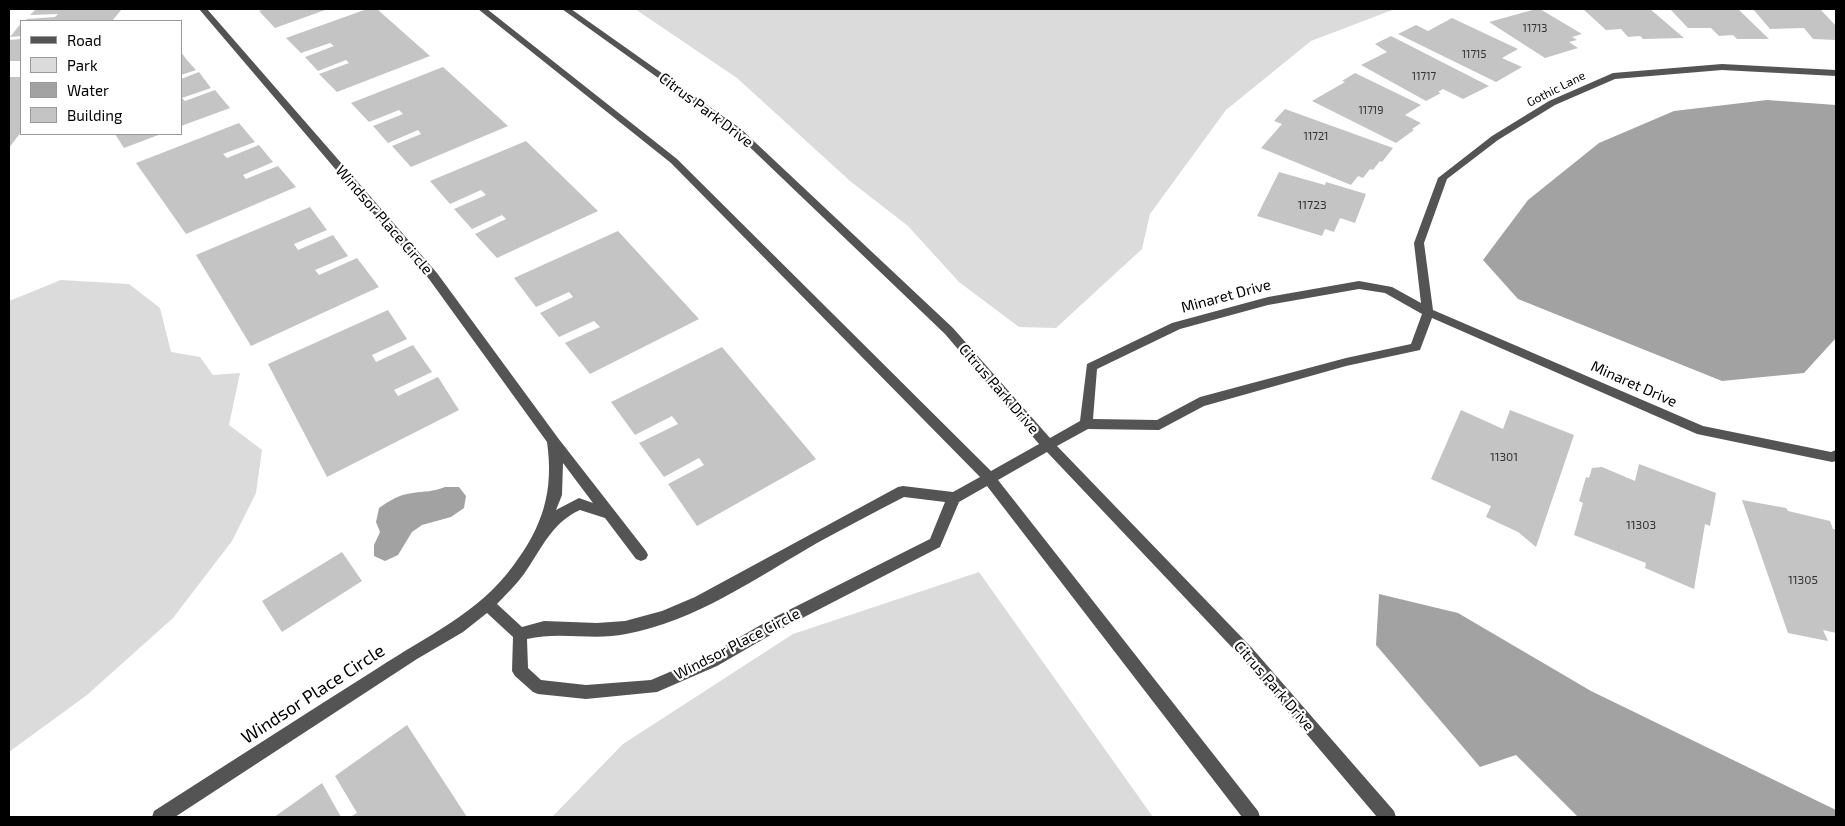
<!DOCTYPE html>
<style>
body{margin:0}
#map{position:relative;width:1845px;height:826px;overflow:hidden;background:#fff;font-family:"Exo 2",sans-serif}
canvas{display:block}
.frame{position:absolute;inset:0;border:10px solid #000;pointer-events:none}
.legend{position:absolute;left:20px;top:20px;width:162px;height:115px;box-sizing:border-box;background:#fff;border:1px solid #999;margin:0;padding:6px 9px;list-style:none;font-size:15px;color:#000}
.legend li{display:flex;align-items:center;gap:10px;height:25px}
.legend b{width:25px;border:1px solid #999}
</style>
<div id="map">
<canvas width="1845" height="826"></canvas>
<div class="frame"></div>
<ul class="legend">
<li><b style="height:6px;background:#545454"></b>Road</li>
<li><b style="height:14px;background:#dbdbdb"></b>Park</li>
<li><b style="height:14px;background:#a2a2a2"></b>Water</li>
<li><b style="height:14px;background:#c4c4c4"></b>Building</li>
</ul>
</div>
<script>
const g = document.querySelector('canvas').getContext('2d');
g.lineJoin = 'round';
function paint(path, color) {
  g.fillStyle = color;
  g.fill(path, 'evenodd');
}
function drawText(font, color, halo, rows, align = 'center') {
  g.font = font + ' "Exo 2",sans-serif';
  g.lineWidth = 4.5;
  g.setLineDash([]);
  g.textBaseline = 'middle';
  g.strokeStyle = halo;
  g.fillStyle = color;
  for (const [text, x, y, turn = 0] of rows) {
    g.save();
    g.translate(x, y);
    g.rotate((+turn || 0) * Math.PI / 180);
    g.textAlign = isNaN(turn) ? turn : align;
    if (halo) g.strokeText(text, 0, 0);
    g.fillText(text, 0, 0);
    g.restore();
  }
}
const green = new Path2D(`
 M 635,9 L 1395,9 L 1311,41 L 1226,110 L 1150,214 L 1142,249 L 1056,328 L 1019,327 L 959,282 L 908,226 L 850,181 L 737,78 Z
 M 61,280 L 129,284 L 160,308 L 171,352 L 200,357 L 213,375 L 240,373 L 229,425 L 262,450 L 256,493 L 232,541 L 173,618 L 87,695 L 9,752 L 9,301 Z
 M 979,572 L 1153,817 L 552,817 L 623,744 L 793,634 Z`);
const water = new Path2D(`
 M 1767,100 L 1836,105 L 1836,338 L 1804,373 L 1722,381 L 1518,299 L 1483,260 L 1528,200 L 1599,143 L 1674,111 Z
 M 445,487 L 459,487 L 466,496 L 464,508 L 451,517 L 422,525 L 412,532 L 398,555 L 385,561 L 374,556 L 374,545 L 380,532 L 376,522 L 379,508 C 389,501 400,494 413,493 C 425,491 433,492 445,487 Z
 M 1379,594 L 1458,613 L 1591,691 L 1836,810 L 1836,817 L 1578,817 L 1516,755 L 1480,767 L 1376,645 Z`);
const building = new Path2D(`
 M 36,9 L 122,9 L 112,21 L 24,21 L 27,19 L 55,17 L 58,14 L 30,15 Z
 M 266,9 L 328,9 L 275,28 L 259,11 Z
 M 367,9 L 377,9 L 430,56 L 337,92 L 319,74 L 349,63 L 346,60 L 318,71 L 305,57 L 334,46 L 330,43 L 301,53 L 286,38 Z
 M 1536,9 L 1540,9 L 1582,34 L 1572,37 L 1577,40 L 1569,42 L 1578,48 L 1545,58 L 1489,22 Z
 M 1583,9 L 1650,9 L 1684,38 L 1643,39 L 1640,36 L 1628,37 L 1621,29 L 1606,30 Z
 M 1670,9 L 1738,9 L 1769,39 L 1737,39 L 1733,35 L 1719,36 L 1711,28 L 1688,28 Z
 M 1753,9 L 1820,9 L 1836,26 L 1836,40 L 1813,39 L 1804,28 L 1770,29 Z
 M 1452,18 L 1518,49 L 1502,58 L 1522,67 L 1496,82 L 1398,34 L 1416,25 L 1428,31 Z
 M 21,24 L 21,36 L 10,37 L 18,27 Z
 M 1391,36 L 1489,86 L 1463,99 L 1443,89 L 1438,92 L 1441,93 L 1426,101 L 1361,65 L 1387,52 L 1375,44 Z
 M 21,39 L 21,61 L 9,61 L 9,40 Z
 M 181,52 L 187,60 L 196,70 L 181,75 Z
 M 443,67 L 508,126 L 411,167 L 392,146 L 421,134 L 418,130 L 388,143 L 373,126 L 403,114 L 399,110 L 369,122 L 351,103 Z
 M 199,72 L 211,88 L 182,98 L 185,101 L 215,90 L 230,108 L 181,126 L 181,79 Z
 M 1355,73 L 1421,105 L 1405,115 L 1421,123 L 1412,129 L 1414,130 L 1396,143 L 1312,101 L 1345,82 L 1342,81 Z
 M 9,77 L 21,77 L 21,132 L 9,148 Z
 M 1285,109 L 1393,148 L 1382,162 L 1380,161 L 1373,170 L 1370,169 L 1363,178 L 1358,176 L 1351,185 L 1261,148 L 1282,124 L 1274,121 Z
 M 239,123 L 255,142 L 223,154 L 227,158 L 259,145 L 273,162 L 243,175 L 246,179 L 278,166 L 296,187 L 186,234 L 136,163 Z
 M 115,134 L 161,134 L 124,148 Z
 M 526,141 L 598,211 L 497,258 L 475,234 L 506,219 L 502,215 L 472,229 L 454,209 L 486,195 L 481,190 L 450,204 L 430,181 Z
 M 1279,172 L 1325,185 L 1326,182 L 1366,194 L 1355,223 L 1340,218 L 1334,232 L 1325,229 L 1322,236 L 1257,216 Z
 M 310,207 L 327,230 L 294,244 L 298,250 L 333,235 L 348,256 L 315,270 L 319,275 L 357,258 L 379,287 L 251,346 L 196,255 Z
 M 618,231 L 699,319 L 590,374 L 565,343 L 600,327 L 594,321 L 559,337 L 540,313 L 573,297 L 569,292 L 536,307 L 514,278 Z
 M 388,310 L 407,339 L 372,355 L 376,362 L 413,345 L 432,372 L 394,390 L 398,396 L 438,377 L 459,410 L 327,477 L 268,364 Z
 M 722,347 L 816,459 L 697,526 L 668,484 L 704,465 L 699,458 L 664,477 L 639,443 L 678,424 L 672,416 L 635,435 L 611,402 Z
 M 1461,410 L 1503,429 L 1510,410 L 1574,435 L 1536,547 L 1518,532 L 1486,517 L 1491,506 L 1431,479 Z
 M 1639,464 L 1716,493 L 1710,526 L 1705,524 L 1694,589 L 1645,568 L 1646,563 L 1574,535 L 1583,503 L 1579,501 L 1586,477 L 1589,478 L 1592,468 L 1602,467 L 1635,481 Z
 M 1742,500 L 1786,508 L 1788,511 L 1830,521 L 1833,529 L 1836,529 L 1836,633 L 1823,630 L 1828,641 L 1788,633 Z
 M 342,552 L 362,581 L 282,632 L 262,601 Z
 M 407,725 L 467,817 L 350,817 L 357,813 L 335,776 Z
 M 322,783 L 341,817 L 274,817 L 287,808 Z`);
const minor = new Path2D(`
 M 199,9 L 207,9 L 437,273 L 558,438 L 646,551 L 648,555 L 646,559 L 641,561 L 636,559 L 605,518 L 580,510 C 551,523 541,550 524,574 C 516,585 506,594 497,604 L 522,627 L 544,621 L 597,623 L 625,621 L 662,611 L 695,597 L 898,487 L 903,486 L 953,492 L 980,477 L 671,163 L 478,9 L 487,9 L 677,159 L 991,471 L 1039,444 L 945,334 L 735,133 L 562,9 L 571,9 L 741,129 L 953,328 L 1050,438 L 1080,421 L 1087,364 L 1172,323 L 1268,297 L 1359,281 L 1392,287 L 1421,303 L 1414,243 L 1438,178 L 1492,136 L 1549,101 L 1613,73 L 1722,64 L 1836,70 L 1836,76 L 1722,70 L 1615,79 L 1555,105 L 1498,140 L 1447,179 L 1424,243 L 1433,310 L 1703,426 L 1831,452 L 1836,450 L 1836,461 L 1832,462 L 1697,434 L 1432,318 L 1420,350 L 1346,366 L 1204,406 L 1159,430 L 1088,429 L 1057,446 L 1252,648 L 1394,811 L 1396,817 L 1377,817 L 1242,658 L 1047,452 L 998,480 L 1258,811 L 1260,817 L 1242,817 L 987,486 L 959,502 L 940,547 L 781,629 L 717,666 L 657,692 L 586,699 L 538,694 L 533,692 L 515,676 L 512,671 L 513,637 L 487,613 L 463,632 L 417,659 L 175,817 L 152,817 L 154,811 C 229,763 303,715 378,668 C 425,637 479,613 513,566 C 543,526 554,491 547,442 L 429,279 ZM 1359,289 L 1385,293 L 1422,314 L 1411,344 L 1346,358 L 1200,397 L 1157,420 L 1093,419 L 1097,369 L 1180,329 L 1268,305 ZM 563,463 L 593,503 L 579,498 L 556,510 L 562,495 ZM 904,497 L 945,502 L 930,539 L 771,619 L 707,656 L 651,680 L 586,685 L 541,680 L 528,668 L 527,639 C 560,631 593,641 626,634 C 696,621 756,578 817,543 C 846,527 875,512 904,497 Z`);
const farNumbernames = [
 ["11713",1535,28],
 ["11715",1474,54],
 ["11717",1424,76],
 ["11719",1371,110],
 ["11721",1316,136]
];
const farStreetnames = [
 ["Gothic Lane",1556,89,-27]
];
const numberNames = [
 ["11723",1312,205],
 ["11301",1504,457],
 ["11303",1641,525],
 ["11305",1803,580]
];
const streetNames = [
 ["Citrus Park Drive",706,110,37],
 ["Windsor Place Circle",384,220,49],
 ["Minaret Drive",1226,296,-15],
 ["Minaret Drive",1634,384,24],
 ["Citrus Park Drive",999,389,49],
 ["Windsor Place Circle",737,644,-27],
 ["Citrus Park Drive",1274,686,49]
];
const nearStreetnames = [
 ["Windsor Place Circle",313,694,-33]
];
paint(green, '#dbdbdb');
paint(water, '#a2a2a2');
paint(building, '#c4c4c4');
paint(minor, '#545454');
drawText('11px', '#313131', null, farNumbernames);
drawText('12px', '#000', '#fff', farStreetnames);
drawText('12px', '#313131', null, numberNames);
drawText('15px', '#000', '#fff', streetNames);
drawText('18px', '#000', '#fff', nearStreetnames);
</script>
